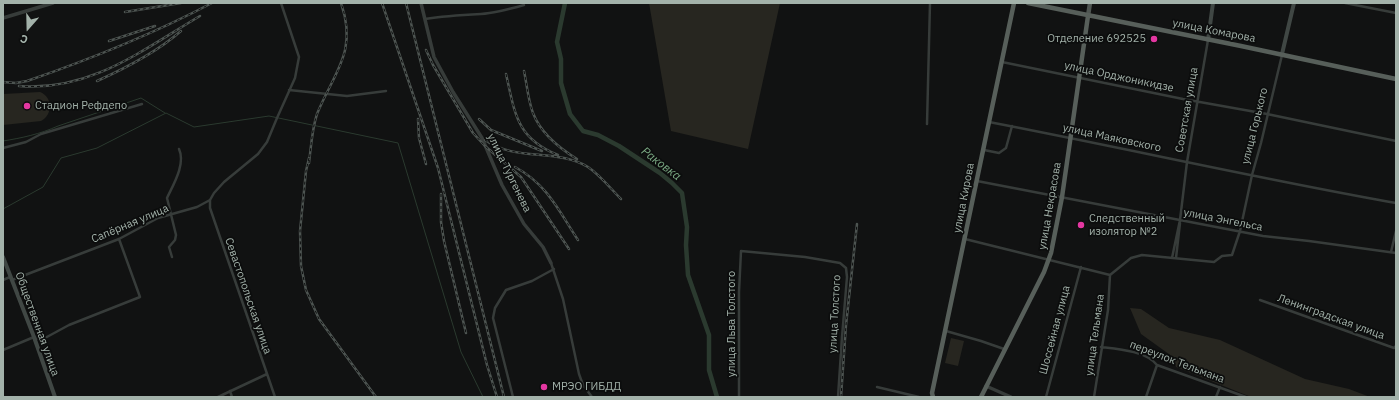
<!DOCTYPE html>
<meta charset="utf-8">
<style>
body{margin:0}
#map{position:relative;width:1399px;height:400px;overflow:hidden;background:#111212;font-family:"IBM Plex Sans",sans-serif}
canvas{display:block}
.frame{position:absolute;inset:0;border:4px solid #a3b2aa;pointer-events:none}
.north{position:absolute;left:8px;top:8px;width:40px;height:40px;-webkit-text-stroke:3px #0c0d0d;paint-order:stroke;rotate:200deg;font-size:11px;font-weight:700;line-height:16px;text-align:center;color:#a3b2aa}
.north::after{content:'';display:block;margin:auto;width:14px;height:18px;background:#a3b2aa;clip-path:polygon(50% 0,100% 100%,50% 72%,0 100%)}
</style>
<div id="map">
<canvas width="1399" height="400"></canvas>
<div class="frame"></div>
<div class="north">С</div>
</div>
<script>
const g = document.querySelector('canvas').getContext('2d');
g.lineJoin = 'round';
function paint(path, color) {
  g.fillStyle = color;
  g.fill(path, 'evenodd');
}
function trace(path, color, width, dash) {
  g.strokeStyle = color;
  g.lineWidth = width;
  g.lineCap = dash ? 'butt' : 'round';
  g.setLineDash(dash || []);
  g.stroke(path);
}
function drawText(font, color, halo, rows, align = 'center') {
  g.font = font + ' "IBM Plex Sans",sans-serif';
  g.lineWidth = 3.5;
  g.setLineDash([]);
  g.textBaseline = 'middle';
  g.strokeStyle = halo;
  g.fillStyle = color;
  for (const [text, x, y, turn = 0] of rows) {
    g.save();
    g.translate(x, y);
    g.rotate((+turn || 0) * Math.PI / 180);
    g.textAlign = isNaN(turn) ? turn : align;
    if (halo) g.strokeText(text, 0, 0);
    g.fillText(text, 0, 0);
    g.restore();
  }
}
const green = new Path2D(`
 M 649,3 L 780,3 L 748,149 L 671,131 Z
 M 40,92 C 53,97 53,115 41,121 L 3,125 L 3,94 Z
 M 1130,308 L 1141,309 L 1169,328 L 1220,340 L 1305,379 L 1349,389 L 1370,397 L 1251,397 L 1176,367 L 1173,357 L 1141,334 Z
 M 951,338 L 964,341 L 958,366 L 945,363 Z`);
const stream = new Path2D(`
 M 3,141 C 22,138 40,134 58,126 L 141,98 L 165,113
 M 3,209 L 43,187 L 61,158 L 97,148 L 166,113 L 194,127 L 269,116 L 398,143 L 461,352 L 483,397`);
const river = new Path2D(`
 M 565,3 L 557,42 L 561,59 L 561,83 L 570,114 L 583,131 L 598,135 L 619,146 L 660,173 L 672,183 L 682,193 L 687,227 L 686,245 L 688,275 L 709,335 L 709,370 L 717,397`);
const minor = new Path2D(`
 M 1345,3 L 1396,13
 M 425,19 C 444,16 462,15 481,14 C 496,13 510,9 524,5
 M 1002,62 L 1183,99 L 1267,114 L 1396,141
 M 289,90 L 347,96 L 386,91
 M 989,122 C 1125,148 1260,179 1396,203
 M 927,124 L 930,3
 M 3,148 L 26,142 L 41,134 L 142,104
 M 984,150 L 999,153 L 1006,148 L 1012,126
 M 977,181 L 1263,236 L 1309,241 L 1396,253
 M 210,200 L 210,208 L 275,397
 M 965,239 L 1110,275
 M 1391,252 L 1396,231
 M 172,257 L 169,247 L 175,240 L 176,235 L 167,198 C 173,185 186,164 179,149
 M 1172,258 L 1180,220 L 1187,162 L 1208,40
 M 1176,258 L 1180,223
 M 551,263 L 563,299 L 579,374 L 583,385 L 592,397
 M 1110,275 L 1131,258 L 1142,255 L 1214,262 L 1222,256 L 1232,255 L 1240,231 L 1252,175 L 1261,143 L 1282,55
 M 3,280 L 10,277
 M 12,280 L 119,239 L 158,218 L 197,207 L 210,200 L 214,193 L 224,182 L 258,154 L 267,142 L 277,118 L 295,78 L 299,57 L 281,3
 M 1260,300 L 1394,348 L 1396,346
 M 946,331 L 981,341 L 1004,349
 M 1101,347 C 1118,349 1146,351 1157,365 L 1246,397
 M 3,350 L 34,337 L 39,339 L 45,338 L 69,325 L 140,297 L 119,239
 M 877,387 L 919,397
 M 230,391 L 232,397
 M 218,397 L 267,374
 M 513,397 L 493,318 L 495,308 L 506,290 L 532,281 L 554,269
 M 739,397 L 739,292 L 741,251 L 805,257 L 840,263 L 846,268 L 847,277 L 842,337 L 838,397
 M 1046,397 L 1081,267
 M 1094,397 L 1108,310 L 1110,275
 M 1146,397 L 1157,365
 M 1216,397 L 1220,387`);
const tertiary = new Path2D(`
 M 421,3 L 434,57 L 453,92 L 482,138 L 502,185 L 524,224 L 543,247 L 551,263
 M 3,18 L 53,3
 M 986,386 L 1011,397`);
const secondary = new Path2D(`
 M 1208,40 L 1213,3
 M 1282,54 L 1294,3
 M 3,257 L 34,337 L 55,397`);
const primary = new Path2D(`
 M 1088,16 L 1090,3`);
const trunk = new Path2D(`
 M 1028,3 L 1241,46 L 1396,79
 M 933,397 L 932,393 L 1014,3
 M 981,397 L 1044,272 L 1051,253 L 1062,197 L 1088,16`);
const rail = new Path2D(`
 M 382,3 L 438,168 L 487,365 L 497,397
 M 406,3 L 504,397
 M 125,12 L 181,3
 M 109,41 L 155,26
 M 426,50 L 433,65 L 473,133 L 485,146 L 521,177 L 569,249
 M 524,71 C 527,85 528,100 533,113 C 541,134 559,148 577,159
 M 506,74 C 515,113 516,138 558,155
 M 97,81 C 126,68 157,52 181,31
 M 3,82 L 16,83 L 27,81 C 91,59 153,34 212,3
 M 19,86 C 90,92 142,50 200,16
 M 418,119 L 419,138 L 426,164
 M 479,119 L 491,130 L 542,151
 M 485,140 C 516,162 556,148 588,167 C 600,175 611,189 621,199
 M 309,158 L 306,171 L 300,231 L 301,266 L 306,290 L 319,319 L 376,397
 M 309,163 C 311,147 312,129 317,114 C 334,72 358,52 341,3
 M 515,167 C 547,184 559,211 578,240
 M 441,194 L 441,222 L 444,241 L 466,333
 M 841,397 L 846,325 L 857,224`);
const markers = [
 [1154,39,4,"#e437a1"],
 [27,106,4,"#e437a1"],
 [1081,225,4,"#e437a1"],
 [544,387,4,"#e437a1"]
];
const streetNames = [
 ["улица Комарова",1214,31,11],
 ["улица Орджоникидзе",1119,77,12],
 ["Советская улица",1187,110,-80],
 ["улица Горького",1255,126,-76],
 ["улица Маяковского",1112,138,12],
 ["улица Тургенева",509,173,64],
 ["улица Кирова",964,198,-79],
 ["улица Некрасова",1050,206,-80],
 ["улица Энгельса",1223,220,11],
 ["Сапёрная улица",130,224,-23],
 ["Севастопольская улица",248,296,71],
 ["улица Толстого",835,314,-87],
 ["Ленинградская улица",1331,317,20],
 ["Общественная улица",37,324,70],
 ["улица Льва Толстого",732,324,-90],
 ["Шоссейная улица",1055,330,-75],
 ["улица Тельмана",1095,335,-82],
 ["переулок Тельмана",1177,362,21]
];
const poiNames = [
 ["Отделение 692525",1146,39,"right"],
 ["Стадион Рефдепо",35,106],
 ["Следственный",1089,219],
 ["изолятор №2",1089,232],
 ["МРЭО ГИБДД",552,387]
];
const waterNames = [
 ["Раковка",661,164,37]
];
paint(green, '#272620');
trace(stream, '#2b3a2f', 1);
trace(river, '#2b3a2f', 4.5);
trace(minor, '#373c3a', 2.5);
trace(tertiary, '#373c3a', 3.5);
trace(secondary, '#404744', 4);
trace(primary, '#4f5652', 4.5);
trace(trunk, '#575f5a', 4.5);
trace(rail, '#4d5451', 2.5);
trace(rail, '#0c0d0d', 1, [3]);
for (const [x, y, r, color] of markers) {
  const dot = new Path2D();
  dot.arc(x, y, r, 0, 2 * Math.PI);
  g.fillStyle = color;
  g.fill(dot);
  trace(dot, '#0c0d0d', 1.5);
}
drawText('11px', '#a3b2aa', '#0c0d0d', streetNames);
drawText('11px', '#a3b2aa', '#0c0d0d', poiNames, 'left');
drawText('italic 12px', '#7cab85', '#0c0d0d', waterNames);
</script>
